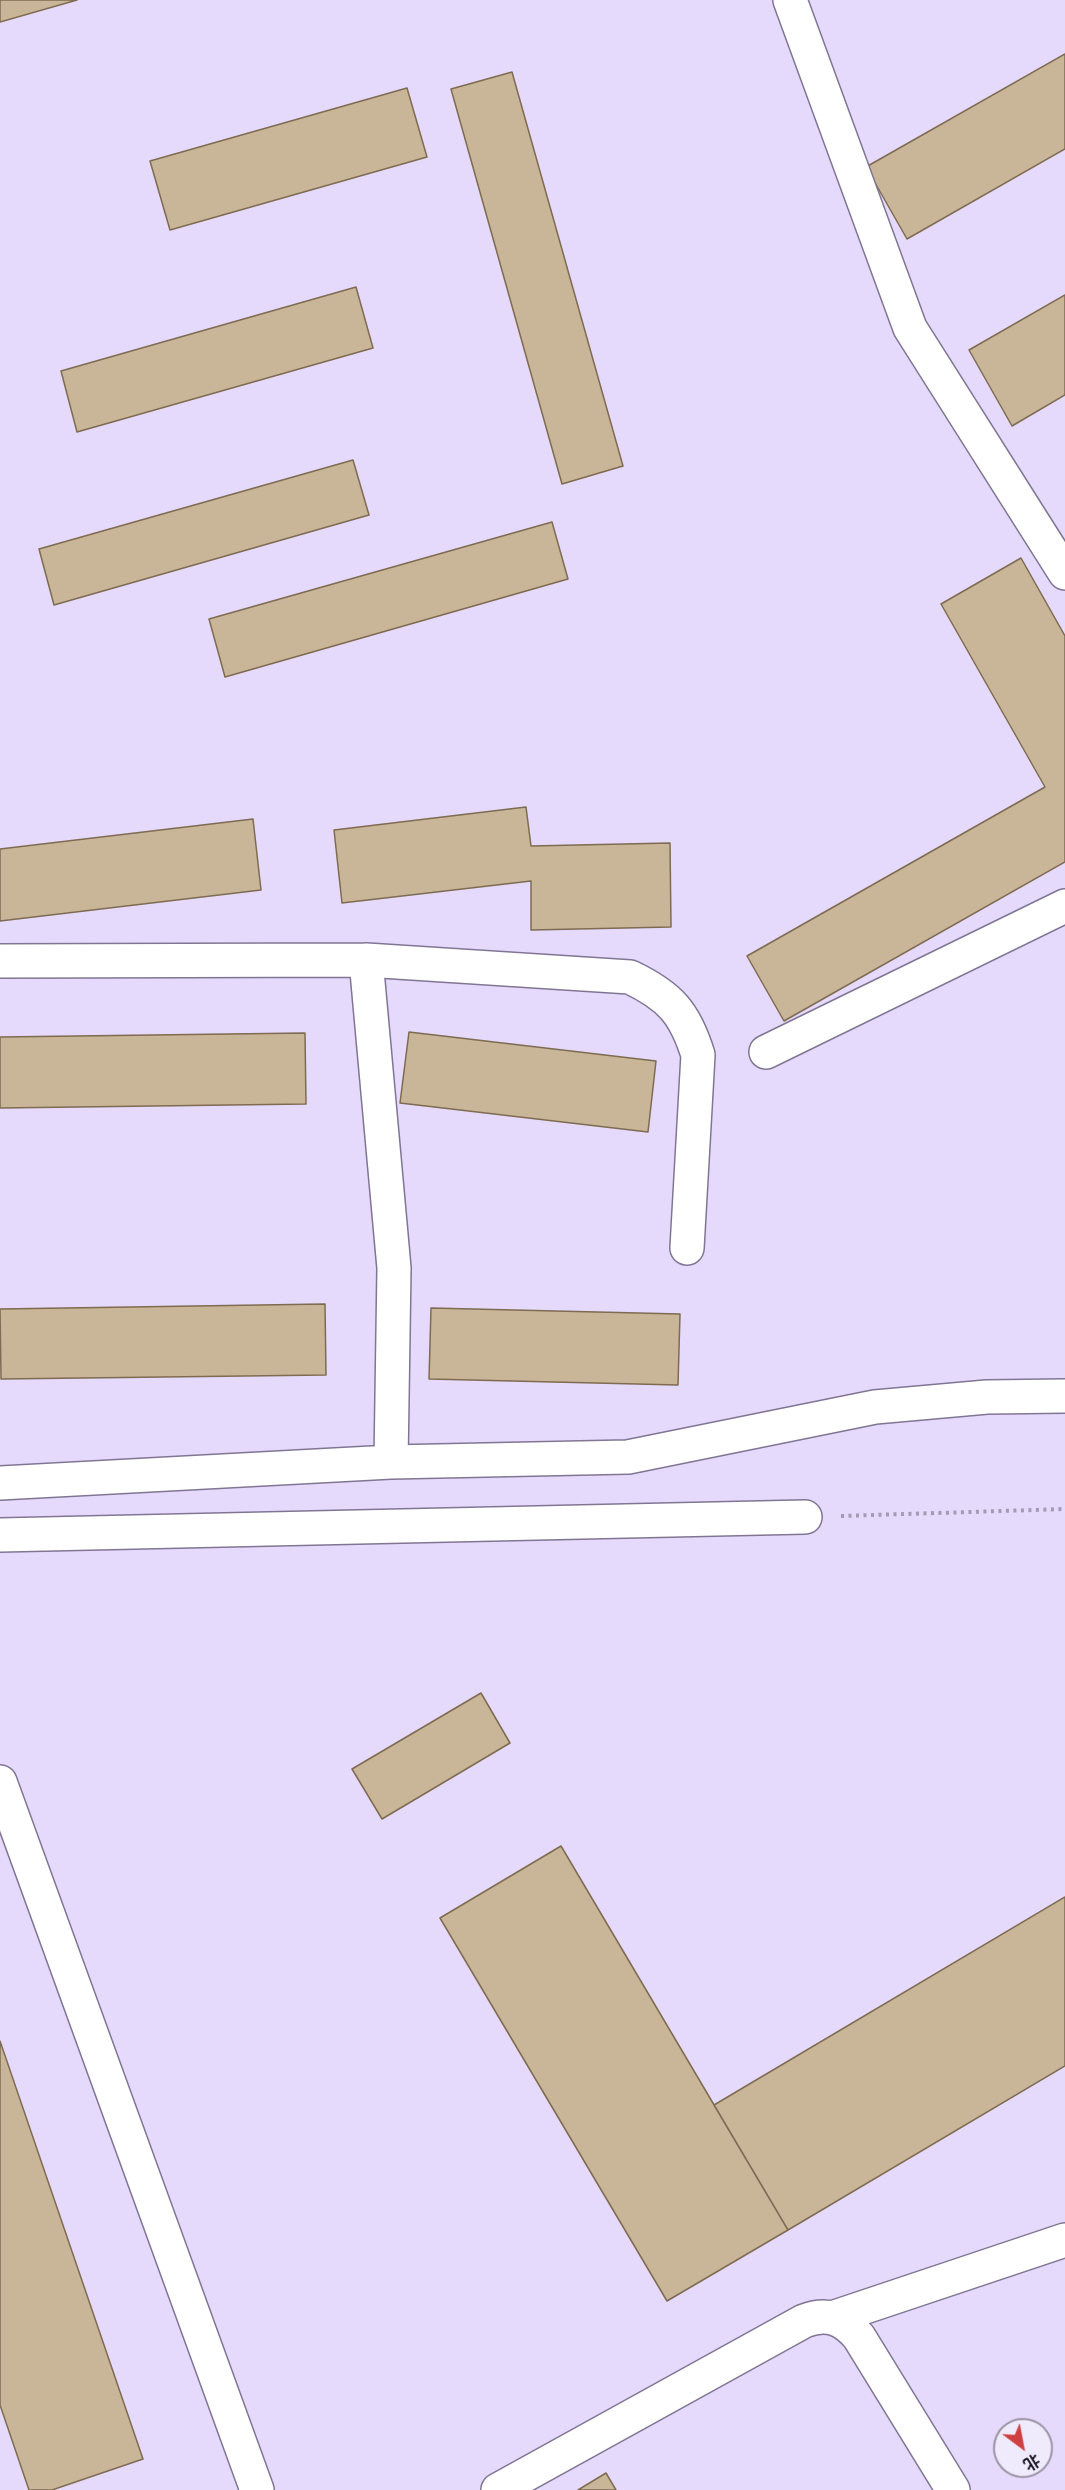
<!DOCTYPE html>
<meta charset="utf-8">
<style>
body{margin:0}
#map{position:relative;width:1065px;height:2490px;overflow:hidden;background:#e5dafb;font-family:Arial,"Noto Sans SC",sans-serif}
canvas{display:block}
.north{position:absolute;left:993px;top:2418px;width:60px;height:60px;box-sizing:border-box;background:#f0eafd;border:2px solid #9b95a5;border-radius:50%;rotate:148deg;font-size:16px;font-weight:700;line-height:24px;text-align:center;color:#1b1622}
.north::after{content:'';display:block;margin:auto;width:21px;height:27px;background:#cf4042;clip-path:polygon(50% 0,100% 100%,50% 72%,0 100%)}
</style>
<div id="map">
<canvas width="1065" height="2490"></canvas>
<div class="north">北</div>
</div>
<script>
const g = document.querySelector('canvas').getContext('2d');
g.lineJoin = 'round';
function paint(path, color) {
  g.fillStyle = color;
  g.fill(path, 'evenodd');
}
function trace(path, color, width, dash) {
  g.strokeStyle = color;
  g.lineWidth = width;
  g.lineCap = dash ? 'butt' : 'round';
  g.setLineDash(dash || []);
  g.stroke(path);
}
const building = new Path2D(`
 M 0,0 L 77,0 L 0,22 Z
 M 1065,54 L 1065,149 L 907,239 L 866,167 Z
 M 512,72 L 623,466 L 562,484 L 451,89 Z
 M 407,88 L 427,157 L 170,230 L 150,161 Z
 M 356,287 L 373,348 L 77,432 L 61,371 Z
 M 1065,295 L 1065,395 L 1012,426 L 969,350 Z
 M 353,460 L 369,515 L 54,605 L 39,549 Z
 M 552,522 L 568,579 L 225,677 L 209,619 Z
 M 1021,558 L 1065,636 L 1065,862 L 784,1021 L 747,956 L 1045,787 L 941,604 Z
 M 526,807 L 531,846 L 670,843 L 671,927 L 531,930 L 531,881 L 342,903 L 334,830 Z
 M 253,819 L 261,890 L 0,921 L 0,849 Z
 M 409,1032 L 656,1061 L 648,1132 L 400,1103 Z
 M 305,1033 L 306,1104 L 0,1108 L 0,1037 Z
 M 325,1304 L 326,1375 L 1,1379 L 0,1309 Z
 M 431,1308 L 680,1314 L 678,1385 L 429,1379 Z
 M 481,1693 L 510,1743 L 382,1819 L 352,1769 Z
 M 561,1846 L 788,2230 L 667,2301 L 440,1918 Z
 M 1065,1897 L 1065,2066 L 788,2230 L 714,2105 Z
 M 0,2041 L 143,2459 L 52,2490 L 29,2490 L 0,2405 Z
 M 606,2473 L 616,2490 L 578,2490 Z`);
const path = new Path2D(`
 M 841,1516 L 1065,1509`);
const minor = new Path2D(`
 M 790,0 L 910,328 L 1065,573
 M 366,960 L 394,1268 L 391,1462
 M 0,961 L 366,960 L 630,977 C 670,996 685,1013 698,1055 L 687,1248
 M 766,1052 L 1065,906
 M 0,1483 L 391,1462 L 628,1457 L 875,1407 L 987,1397 L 1065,1396
 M 0,1535 L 805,1517
 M 0,1782 L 257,2490
 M 835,2317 L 1065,2240
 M 498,2490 L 804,2321 C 827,2312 843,2318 859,2337 L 953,2490`);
paint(building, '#c9b598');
trace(building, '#7e6b51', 1.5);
trace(minor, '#807693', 36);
trace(path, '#a39ab4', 4, [3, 4.5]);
trace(minor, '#fff', 33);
</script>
